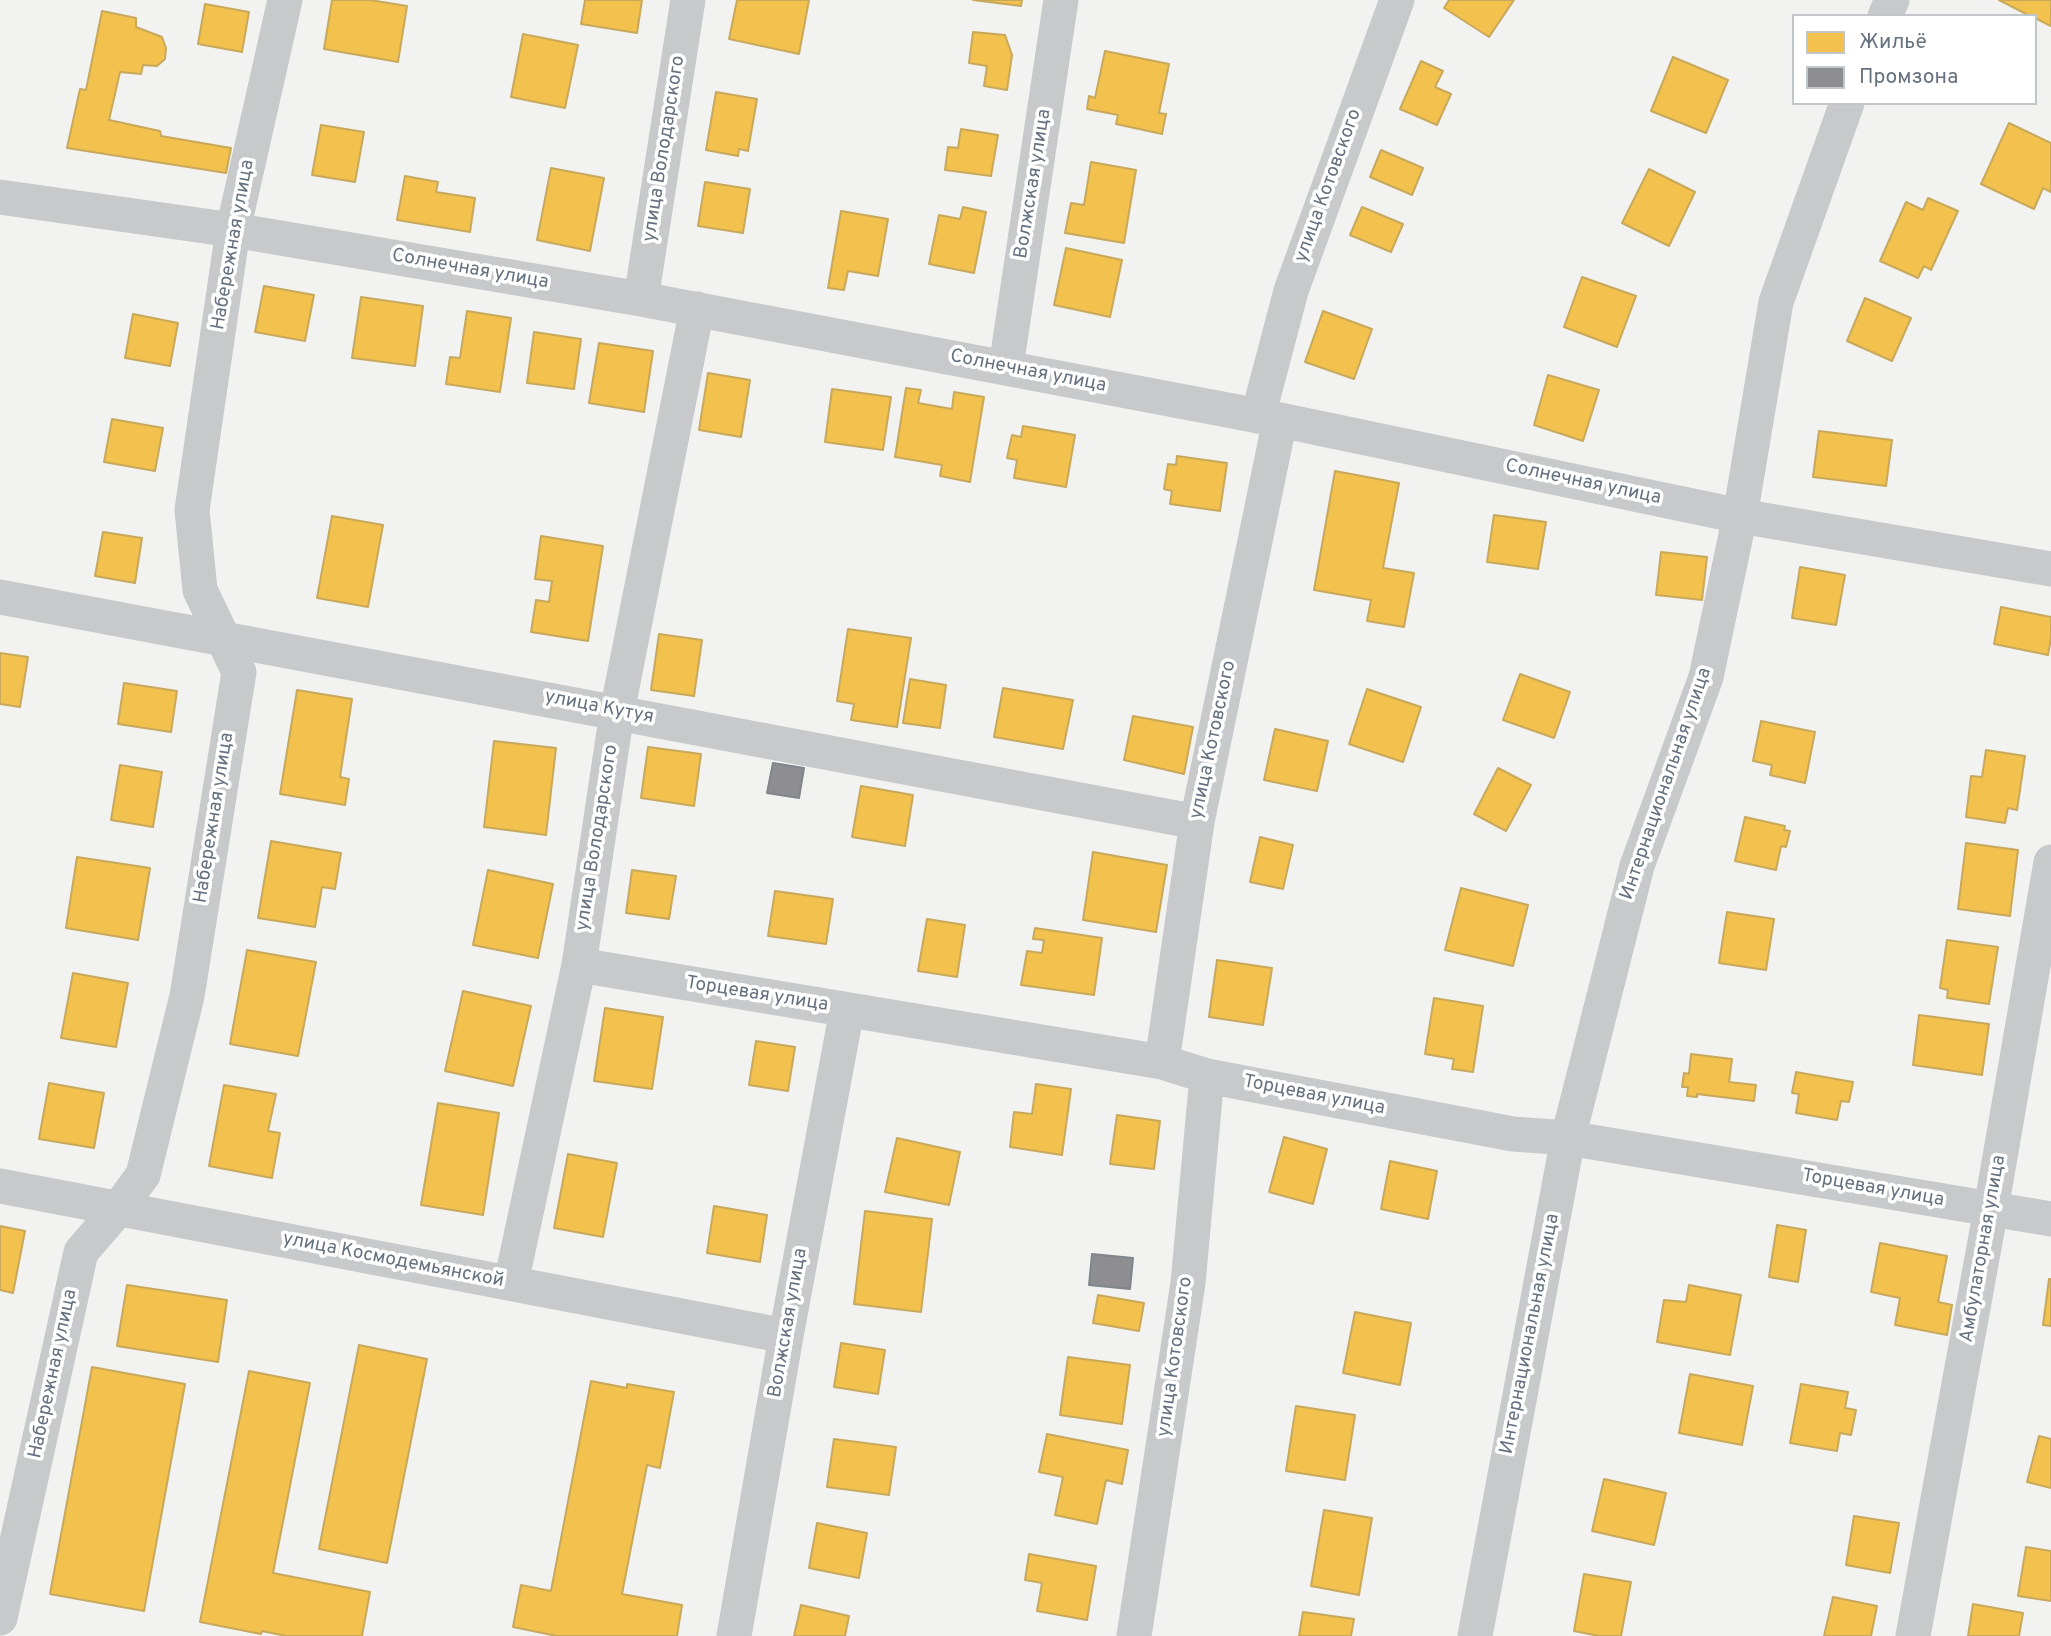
<!DOCTYPE html>
<meta charset="utf-8">
<style>
body{margin:0}
#map{position:relative;width:2051px;height:1636px;overflow:hidden;background:#f2f2f1;font-family:Overpass,sans-serif}
canvas{display:block}
.legend{position:absolute;left:1792px;top:14px;width:245px;height:91px;box-sizing:border-box;background:#fff;border:2px solid #c1c6cb;margin:0;padding:9px 12px;list-style:none;font-size:21px;color:#65717e}
.legend li{display:flex;align-items:center;gap:14px;height:35px}
.legend b{width:35px;border:2px solid #c1c6cb}
</style>
<div id="map">
<canvas width="2051" height="1636"></canvas>
<ul class="legend">
<li><b style="height:19px;background:#f2c14e"></b>Жильё</li>
<li><b style="height:19px;background:#8d8d92"></b>Промзона</li>
</ul>
</div>
<script>
const g = document.querySelector('canvas').getContext('2d');
g.lineJoin = 'round';
function paint(path, color) {
  g.fillStyle = color;
  g.fill(path, 'evenodd');
}
function trace(path, color, width, dash) {
  g.strokeStyle = color;
  g.lineWidth = width;
  g.lineCap = dash ? 'butt' : 'round';
  g.setLineDash(dash || []);
  g.stroke(path);
}
function drawText(font, color, halo, rows, align = 'center') {
  g.font = font + ' Overpass,sans-serif';
  g.lineWidth = 7;
  g.setLineDash([]);
  g.textBaseline = 'middle';
  g.strokeStyle = halo;
  g.fillStyle = color;
  for (const [text, x, y, turn = 0] of rows) {
    g.save();
    g.translate(x, y);
    g.rotate((+turn || 0) * Math.PI / 180);
    g.textAlign = isNaN(turn) ? turn : align;
    if (halo) g.strokeText(text, 0, 0);
    g.fillText(text, 0, 0);
    g.restore();
  }
}
const homes = new Path2D(`
 M 332,0 L 370,0 L 407,6 L 398,62 L 324,49 Z
 M 585,0 L 642,0 L 637,33 L 581,24 Z
 M 737,0 L 809,0 L 799,54 L 729,39 Z
 M 973,0 L 1022,0 L 1021,6 Z
 M 1449,0 L 1514,0 L 1489,37 L 1444,8 Z
 M 1999,0 L 2051,0 L 2051,26 L 2035,18 L 2035,16 L 2030,16 Z
 M 205,4 L 249,12 L 242,52 L 198,44 Z
 M 102,11 L 136,18 L 136,27 L 162,37 L 166,48 L 165,59 L 157,66 L 143,65 L 141,74 L 120,72 L 109,120 L 160,131 L 161,136 L 231,148 L 226,173 L 67,148 L 80,89 L 86,90 Z
 M 973,32 L 1005,35 L 1012,55 L 1007,90 L 984,86 L 987,66 L 969,63 Z
 M 523,34 L 578,45 L 565,108 L 511,97 Z
 M 1105,51 L 1169,64 L 1159,113 L 1166,114 L 1162,134 L 1116,124 L 1118,115 L 1087,109 L 1089,96 L 1095,98 Z
 M 1673,57 L 1728,80 L 1706,133 L 1651,111 Z
 M 1421,61 L 1443,71 L 1435,87 L 1451,94 L 1437,125 L 1400,109 Z
 M 716,92 L 757,99 L 748,151 L 739,149 L 738,156 L 706,150 Z
 M 2009,123 L 2051,143 L 2051,192 L 2043,188 L 2034,209 L 1981,184 Z
 M 321,125 L 364,132 L 355,182 L 312,175 Z
 M 961,129 L 998,135 L 991,176 L 945,170 L 948,147 L 958,148 Z
 M 1381,150 L 1423,168 L 1412,195 L 1370,177 Z
 M 1091,162 L 1136,170 L 1124,243 L 1065,233 L 1071,203 L 1084,205 Z
 M 551,168 L 604,178 L 590,251 L 537,240 Z
 M 1649,169 L 1695,192 L 1669,246 L 1622,223 Z
 M 405,176 L 438,182 L 436,192 L 475,198 L 470,232 L 397,220 Z
 M 705,182 L 750,189 L 743,233 L 698,226 Z
 M 1928,198 L 1958,211 L 1931,270 L 1924,266 L 1918,278 L 1880,261 L 1906,202 L 1923,210 Z
 M 963,207 L 986,212 L 974,273 L 929,264 L 939,215 L 960,219 Z
 M 1362,207 L 1403,224 L 1391,252 L 1350,235 Z
 M 841,211 L 888,219 L 878,276 L 848,271 L 844,290 L 828,288 Z
 M 1066,248 L 1122,260 L 1110,317 L 1054,305 Z
 M 1582,277 L 1636,296 L 1617,347 L 1564,327 Z
 M 264,286 L 314,295 L 305,341 L 255,332 Z
 M 361,297 L 423,306 L 415,366 L 352,358 Z
 M 1865,298 L 1911,318 L 1892,361 L 1847,341 Z
 M 467,311 L 511,318 L 500,392 L 446,384 L 450,357 L 460,358 Z
 M 1323,311 L 1372,329 L 1354,379 L 1305,362 Z
 M 133,314 L 178,323 L 170,366 L 125,358 Z
 M 534,332 L 581,339 L 574,389 L 527,383 Z
 M 599,343 L 653,351 L 644,412 L 589,403 Z
 M 708,373 L 750,380 L 741,437 L 699,430 Z
 M 1548,375 L 1599,390 L 1583,441 L 1534,425 Z
 M 906,388 L 921,390 L 918,403 L 952,409 L 954,392 L 984,397 L 970,482 L 940,476 L 942,465 L 895,457 Z
 M 832,389 L 891,397 L 883,450 L 825,442 Z
 M 112,419 L 163,428 L 155,471 L 104,462 Z
 M 1023,426 L 1075,435 L 1066,487 L 1014,478 L 1017,460 L 1007,458 L 1012,435 L 1021,437 Z
 M 1819,431 L 1892,440 L 1886,486 L 1813,477 Z
 M 1177,456 L 1227,463 L 1220,511 L 1170,504 L 1172,491 L 1164,489 L 1168,464 L 1176,465 Z
 M 1335,471 L 1399,483 L 1383,568 L 1414,573 L 1404,627 L 1367,621 L 1371,600 L 1314,590 Z
 M 1494,515 L 1546,522 L 1538,569 L 1487,562 Z
 M 332,516 L 383,525 L 368,607 L 317,598 Z
 M 103,532 L 142,538 L 135,583 L 95,576 Z
 M 541,536 L 603,546 L 588,641 L 531,632 L 536,600 L 549,602 L 552,581 L 535,579 Z
 M 1661,552 L 1707,557 L 1702,600 L 1656,595 Z
 M 1800,567 L 1845,575 L 1836,625 L 1792,618 Z
 M 2001,607 L 2051,617 L 2051,638 L 2048,655 L 1994,644 Z
 M 848,629 L 911,638 L 897,727 L 851,720 L 854,704 L 837,701 Z
 M 659,634 L 702,640 L 694,696 L 651,690 Z
 M 0,653 L 28,657 L 20,707 L 0,704 Z
 M 1520,674 L 1570,692 L 1554,738 L 1503,720 Z
 M 910,679 L 946,685 L 940,728 L 903,723 Z
 M 124,683 L 177,691 L 171,732 L 118,724 Z
 M 1003,688 L 1073,700 L 1063,749 L 994,737 Z
 M 1367,689 L 1421,707 L 1403,762 L 1349,744 Z
 M 297,690 L 352,699 L 340,777 L 349,779 L 345,805 L 280,794 Z
 M 1133,716 L 1193,727 L 1184,774 L 1124,760 Z
 M 1761,721 L 1815,732 L 1805,783 L 1770,775 L 1772,765 L 1753,761 Z
 M 1275,729 L 1328,741 L 1317,791 L 1264,780 Z
 M 494,741 L 556,748 L 546,835 L 484,827 Z
 M 648,747 L 701,754 L 694,806 L 641,798 Z
 M 1986,750 L 2025,756 L 2017,810 L 2008,808 L 2005,823 L 1966,817 L 1971,776 L 1982,777 Z
 M 120,765 L 162,772 L 153,827 L 111,820 Z
 M 1498,768 L 1531,785 L 1506,831 L 1474,814 Z
 M 861,786 L 913,795 L 905,846 L 852,837 Z
 M 1745,817 L 1785,826 L 1784,830 L 1790,831 L 1786,847 L 1781,846 L 1776,870 L 1735,861 Z
 M 1260,837 L 1293,845 L 1283,889 L 1250,882 Z
 M 271,841 L 341,853 L 335,889 L 322,887 L 315,927 L 258,918 Z
 M 1966,843 L 2018,850 L 2010,916 L 1958,909 Z
 M 1093,852 L 1167,865 L 1156,932 L 1083,920 Z
 M 77,857 L 150,868 L 138,940 L 66,928 Z
 M 488,870 L 553,884 L 538,958 L 473,945 Z
 M 632,870 L 676,876 L 669,919 L 626,913 Z
 M 1461,888 L 1528,905 L 1513,966 L 1445,950 Z
 M 775,891 L 833,899 L 826,944 L 768,936 Z
 M 1727,912 L 1774,919 L 1766,970 L 1719,963 Z
 M 927,919 L 965,925 L 957,977 L 918,971 Z
 M 1035,928 L 1102,938 L 1094,995 L 1021,985 L 1027,951 L 1042,953 L 1044,940 L 1033,939 Z
 M 1947,940 L 1998,947 L 1989,1004 L 1947,998 L 1948,990 L 1940,988 Z
 M 247,950 L 316,962 L 298,1056 L 230,1044 Z
 M 1217,960 L 1272,968 L 1263,1025 L 1209,1017 Z
 M 73,973 L 128,983 L 116,1047 L 61,1038 Z
 M 463,991 L 531,1006 L 513,1086 L 445,1071 Z
 M 1434,998 L 1483,1006 L 1473,1072 L 1452,1069 L 1454,1059 L 1425,1054 Z
 M 605,1008 L 663,1017 L 652,1089 L 594,1081 Z
 M 1919,1015 L 1989,1024 L 1982,1075 L 1913,1065 Z
 M 756,1041 L 795,1047 L 788,1091 L 749,1085 Z
 M 1691,1054 L 1732,1059 L 1729,1082 L 1756,1085 L 1754,1101 L 1697,1094 L 1697,1097 L 1687,1096 L 1688,1087 L 1682,1087 L 1684,1073 L 1689,1074 Z
 M 1796,1072 L 1853,1082 L 1849,1102 L 1841,1101 L 1837,1120 L 1796,1113 L 1799,1094 L 1792,1093 Z
 M 49,1083 L 104,1093 L 94,1148 L 39,1139 Z
 M 1036,1084 L 1071,1089 L 1062,1155 L 1010,1147 L 1014,1112 L 1032,1114 Z
 M 224,1085 L 276,1094 L 268,1131 L 280,1133 L 272,1178 L 209,1166 Z
 M 438,1103 L 499,1113 L 483,1215 L 421,1205 Z
 M 1117,1115 L 1160,1121 L 1154,1169 L 1110,1164 Z
 M 1284,1137 L 1327,1149 L 1313,1204 L 1269,1192 Z
 M 897,1138 L 960,1152 L 949,1205 L 885,1192 Z
 M 568,1154 L 617,1163 L 603,1237 L 554,1228 Z
 M 1390,1161 L 1437,1171 L 1428,1219 L 1381,1209 Z
 M 714,1206 L 767,1215 L 760,1262 L 707,1253 Z
 M 865,1211 L 932,1219 L 921,1312 L 854,1304 Z
 M 1777,1225 L 1806,1230 L 1798,1282 L 1769,1277 Z
 M 0,1226 L 25,1231 L 13,1293 L 0,1290 Z
 M 1880,1243 L 1947,1256 L 1938,1302 L 1952,1305 L 1947,1335 L 1895,1325 L 1900,1298 L 1871,1292 Z
 M 2049,1279 L 2051,1279 L 2051,1326 L 2043,1325 Z
 M 127,1285 L 227,1300 L 218,1362 L 117,1346 Z
 M 1689,1285 L 1741,1295 L 1730,1355 L 1657,1342 L 1664,1300 L 1686,1302 Z
 M 1098,1295 L 1144,1303 L 1139,1331 L 1093,1323 Z
 M 1355,1312 L 1411,1323 L 1400,1385 L 1343,1373 Z
 M 841,1343 L 885,1350 L 878,1394 L 834,1387 Z
 M 359,1345 L 427,1359 L 387,1563 L 319,1549 Z
 M 1068,1357 L 1130,1365 L 1122,1424 L 1060,1415 Z
 M 92,1367 L 185,1384 L 144,1611 L 50,1594 Z
 M 249,1371 L 310,1383 L 273,1573 L 370,1592 L 362,1636 L 286,1636 L 262,1631 L 261,1634 L 200,1622 Z
 M 1690,1374 L 1753,1386 L 1742,1445 L 1679,1433 Z
 M 591,1381 L 627,1388 L 627,1384 L 674,1392 L 660,1468 L 647,1465 L 622,1594 L 682,1605 L 677,1636 L 557,1636 L 513,1627 L 521,1585 L 551,1591 Z
 M 1801,1384 L 1848,1392 L 1845,1408 L 1856,1410 L 1851,1435 L 1840,1433 L 1837,1451 L 1790,1443 Z
 M 1296,1406 L 1355,1415 L 1345,1480 L 1286,1471 Z
 M 1047,1434 L 1128,1450 L 1122,1484 L 1106,1480 L 1097,1524 L 1055,1515 L 1063,1477 L 1039,1472 Z
 M 2039,1436 L 2051,1439 L 2051,1488 L 2027,1482 Z
 M 834,1439 L 896,1447 L 889,1495 L 827,1487 Z
 M 1604,1479 L 1666,1493 L 1654,1545 L 1592,1531 Z
 M 1324,1510 L 1372,1518 L 1359,1595 L 1311,1586 Z
 M 1854,1516 L 1899,1523 L 1890,1573 L 1846,1565 Z
 M 817,1523 L 867,1533 L 859,1578 L 809,1568 Z
 M 2026,1547 L 2051,1551 L 2051,1601 L 2018,1596 Z
 M 1029,1554 L 1096,1566 L 1087,1620 L 1037,1611 L 1042,1583 L 1025,1580 Z
 M 1584,1574 L 1631,1582 L 1621,1636 L 1599,1636 L 1574,1631 Z
 M 1833,1597 L 1877,1606 L 1871,1636 L 1824,1636 Z
 M 1973,1604 L 2023,1613 L 2019,1636 L 1968,1636 Z
 M 801,1605 L 849,1616 L 845,1636 L 794,1636 Z
 M 1303,1612 L 1354,1619 L 1351,1636 L 1299,1636 Z`);
const industry = new Path2D(`
 M 773,763 L 804,768 L 799,798 L 767,793 Z
 M 1092,1254 L 1133,1258 L 1130,1289 L 1089,1285 Z`);
const minor = new Path2D(`
 M 1885,16 L 1892,0
 M 0,197 L 233,230 L 641,299 L 1280,420 L 1740,516 L 2051,569
 M 641,299 L 688,0
 M 1006,367 L 1061,0
 M 1258,416 L 1291,291 L 1397,0
 M 0,597 L 1197,822
 M 579,965 L 1162,1062 L 1207,1076 L 1513,1134 L 1568,1138 L 2051,1219
 M 1162,1062 L 1197,822 L 1280,420
 M 0,1186 L 786,1336
 M 511,1283 L 579,965 L 617,712 L 697,309
 M 0,1618 L 81,1252 L 118,1209 L 143,1175 L 187,996 L 239,672 L 200,590 L 192,510 L 233,230 L 285,0
 M 734,1636 L 786,1336 L 847,1010
 M 1134,1636 L 1188,1283 L 1207,1076
 M 1475,1636 L 1568,1138 L 1637,866 L 1706,677 L 1740,516 L 1776,302 L 1847,103
 M 1913,1636 L 1991,1209 L 2051,862`);
const streetNames = [
 ["улица Володарского",665,149,-81],
 ["Волжская улица",1034,184,-81],
 ["улица Котовского",1329,186,-70],
 ["Набережная улица",234,245,-80],
 ["Солнечная улица",470,270,10],
 ["Солнечная улица",1028,372,11],
 ["Солнечная улица",1583,483,12],
 ["улица Кутуя",599,708,11],
 ["улица Котовского",1214,740,-78],
 ["Интернациональная улица",1667,784,-71],
 ["Набережная улица",215,818,-81],
 ["улица Володарского",598,838,-81],
 ["Торцевая улица",757,995,9],
 ["Торцевая улица",1314,1096,11],
 ["Торцевая улица",1873,1189,10],
 ["Амбулаторная улица",1984,1249,-80],
 ["улица Космодемьянской",393,1261,11],
 ["Волжская улица",789,1323,-80],
 ["Интернациональная улица",1531,1334,-79],
 ["улица Котовского",1176,1357,-82],
 ["Набережная улица",54,1374,-78]
];
paint(homes, '#f2c14e');
trace(homes, '#c8a95c', 2);
paint(industry, '#8d8d92');
trace(industry, '#81858c', 2);
trace(minor, '#c8c9ca', 35);
drawText('19px', '#65717e', '#fff', streetNames);
</script>
